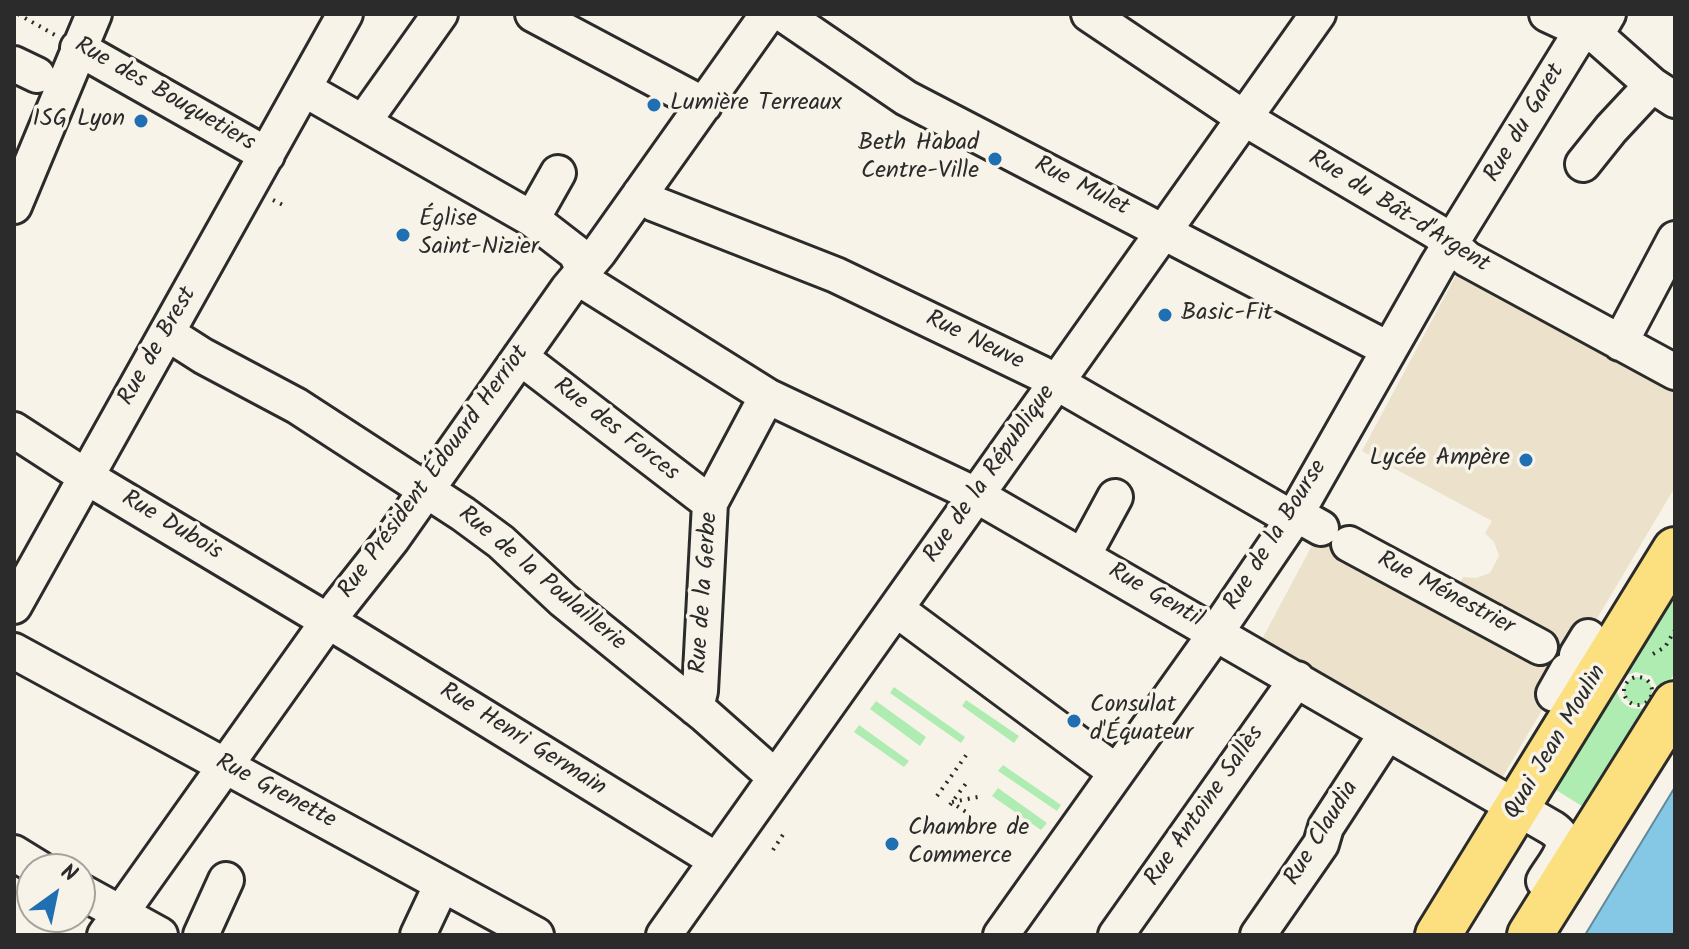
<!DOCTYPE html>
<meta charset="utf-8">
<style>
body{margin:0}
#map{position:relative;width:1689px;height:949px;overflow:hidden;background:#f7f3e8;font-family:Kalam,sans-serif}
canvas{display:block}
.frame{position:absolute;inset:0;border:16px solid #2b2b2b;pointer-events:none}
.north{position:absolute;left:16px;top:853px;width:80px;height:80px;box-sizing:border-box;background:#f7f3e8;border:2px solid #a5a39c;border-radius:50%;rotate:33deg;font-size:22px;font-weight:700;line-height:32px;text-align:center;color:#2b2b2b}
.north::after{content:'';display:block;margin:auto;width:28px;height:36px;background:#1f6fb2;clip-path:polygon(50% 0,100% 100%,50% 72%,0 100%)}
</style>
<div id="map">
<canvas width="1689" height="949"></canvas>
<div class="frame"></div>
<div class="north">N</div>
</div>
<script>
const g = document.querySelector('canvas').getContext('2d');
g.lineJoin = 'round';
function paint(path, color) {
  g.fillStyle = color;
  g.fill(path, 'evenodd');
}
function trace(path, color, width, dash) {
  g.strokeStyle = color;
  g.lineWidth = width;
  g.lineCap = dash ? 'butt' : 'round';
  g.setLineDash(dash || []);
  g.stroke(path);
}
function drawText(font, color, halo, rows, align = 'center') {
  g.font = font + ' Kalam,sans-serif';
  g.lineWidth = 7;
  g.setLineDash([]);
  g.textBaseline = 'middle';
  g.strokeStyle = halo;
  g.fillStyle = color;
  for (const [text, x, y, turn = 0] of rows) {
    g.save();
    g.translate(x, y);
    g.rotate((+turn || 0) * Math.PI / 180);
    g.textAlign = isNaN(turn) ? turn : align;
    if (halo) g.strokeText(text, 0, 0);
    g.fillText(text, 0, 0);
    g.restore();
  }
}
const built = new Path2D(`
 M 1461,266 L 1675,381 L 1675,487 L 1576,654 L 1457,590 L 1463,577 L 1476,578 L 1490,573 L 1499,556 L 1494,542 L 1485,533 L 1492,521 L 1362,451 Z
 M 1317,536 L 1565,671 L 1502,778 L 1261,641 Z`);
const green = new Path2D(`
 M 1675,591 L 1675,672 L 1661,695 L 1651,676 L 1636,672 L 1624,676 Z
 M1624 691a14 14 0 1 1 28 0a14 14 0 1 1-28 0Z
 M 894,687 L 965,737 L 961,743 L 890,693 Z
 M 1616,689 C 1622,709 1633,711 1652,707 L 1588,810 L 1553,788 Z
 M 966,700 L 1019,736 L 1014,743 L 962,706 Z
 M 876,701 L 926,737 L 920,746 L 870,709 Z
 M 859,725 L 909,761 L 904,767 L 854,732 Z
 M 1003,765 L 1061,805 L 1057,811 L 998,771 Z
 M 998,788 L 1047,823 L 1041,830 L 992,796 Z`);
const water = new Path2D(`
 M 1675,787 L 1675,935 L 1585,935 Z`);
const path = new Path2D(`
 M 18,14 L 55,35
 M 273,200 L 285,206
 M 1653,654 L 1665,647 L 1675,630
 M1624 691a14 14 0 1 1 28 0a14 14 0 1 1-28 0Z
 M 937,796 L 967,754
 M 952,802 L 983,796
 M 950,805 L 967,782
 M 957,806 L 972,816
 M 773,850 L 786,830`);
const minor = new Path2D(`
 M 533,14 L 704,105
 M 783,14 L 906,98 L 1388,349
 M 1089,14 L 1244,118 L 1437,232 L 1467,259 L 1675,372
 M 1547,14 L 1599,38 L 1652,85 L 1675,100
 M 78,48 L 267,155
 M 14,64 L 37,75
 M 304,89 L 532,219 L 576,253 L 590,285 L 767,396 L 976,495 L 1552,828 C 1576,844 1555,862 1544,881
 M 364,121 L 440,14
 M 1583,164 L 1611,129 L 1652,85
 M 640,194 L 655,204 L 836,275 L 1040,373 L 1293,519
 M 14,206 L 94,14
 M 532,219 L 558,173
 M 167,333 L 203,356 L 297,406 L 463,514 L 501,542 L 563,600 L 705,715 L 775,777
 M 1620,343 L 1675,239
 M 520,357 L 710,503
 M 14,430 L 85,476 L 351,635 L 716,860
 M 1296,514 L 1321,528
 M 1349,544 L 1540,647
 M 1083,556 L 1115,497
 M 14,606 L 345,14
 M 896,609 L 1116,772
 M 14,651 L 536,935
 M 1577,655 L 1588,637
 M 1554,694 L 1567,671
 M 696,708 L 700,691 L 710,503 L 767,396
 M 14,853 L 40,869
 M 80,891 L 160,935
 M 105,935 L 339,606 L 392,539 L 568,289 L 599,252 L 768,14
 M 201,935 L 226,880
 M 418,935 L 442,884
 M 664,935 L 1318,14
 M 1001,935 L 1206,647 L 1293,519 L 1438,264 L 1576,40 L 1585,31 L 1601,26 L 1608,14
 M 1116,935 L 1297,679
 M 1258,935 L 1321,844 L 1326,827 L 1387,733`);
const major = new Path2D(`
 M 1438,935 L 1675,550
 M 1530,935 L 1675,704`);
const markers = [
 [654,105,8,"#1f6fb2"],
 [141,121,8,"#1f6fb2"],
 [995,159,8,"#1f6fb2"],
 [403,235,8,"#1f6fb2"],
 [1165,315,8,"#1f6fb2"],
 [1526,460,8,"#1f6fb2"],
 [1074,721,8,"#1f6fb2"],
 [892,844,8,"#1f6fb2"]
];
const streetNames = [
 ["Rue des Bouquetiers",164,96,30],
 ["Rue du Garet",1526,124,-59],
 ["Rue Mulet",1081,188,27],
 ["Rue du Bât-d'Argent",1398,213,32],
 ["Rue Neuve",974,342,26],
 ["Rue de Brest",159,347,-60],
 ["Rue des Forces",615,431,38],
 ["Rue Président Édouard Herriot",435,473,-54],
 ["Rue de la République",991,475,-55],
 ["Rue Dubois",171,527,31],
 ["Rue de la Bourse",1277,536,-58],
 ["Rue de la Poulaillerie",541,580,40],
 ["Rue de la Gerbe",706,593,-86],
 ["Rue Ménestrier",1445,595,28],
 ["Rue Gentil",1155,597,30],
 ["Rue Henri Germain",522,741,32],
 ["Quai Jean Moulin",1557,743,-59],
 ["Rue Grenette",275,793,28],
 ["Rue Antoine Sallès",1206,807,-55],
 ["Rue Claudia",1323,834,-58]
];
const poiNames = [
 ["Lumière Terreaux",670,105],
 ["ISG Lyon",125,121,"right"],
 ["Beth Habad",979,145,"right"],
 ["Centre-Ville",979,173,"right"],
 ["Église",419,221],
 ["Saint-Nizier",419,249],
 ["Basic-Fit",1181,315],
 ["Lycée Ampère",1510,460,"right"],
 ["Consulat",1090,707],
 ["d'Équateur",1090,735],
 ["Chambre de",908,830],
 ["Commerce",908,858]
];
paint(built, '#ece1cb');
paint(green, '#afecb2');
paint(water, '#84c8e5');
trace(water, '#60899b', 2);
trace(minor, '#2b2b2b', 40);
trace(major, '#2b2b2b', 50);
trace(path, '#2b2b2b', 4, [2, 6]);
trace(minor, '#f7f3e8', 34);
trace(major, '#fce080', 44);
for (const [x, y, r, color] of markers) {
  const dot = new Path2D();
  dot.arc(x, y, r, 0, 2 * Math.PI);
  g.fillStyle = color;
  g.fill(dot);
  trace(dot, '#f7f3e8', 3);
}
drawText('24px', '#2b2b2b', '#f7f3e8', streetNames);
drawText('24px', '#2b2b2b', '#f7f3e8', poiNames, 'left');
</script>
